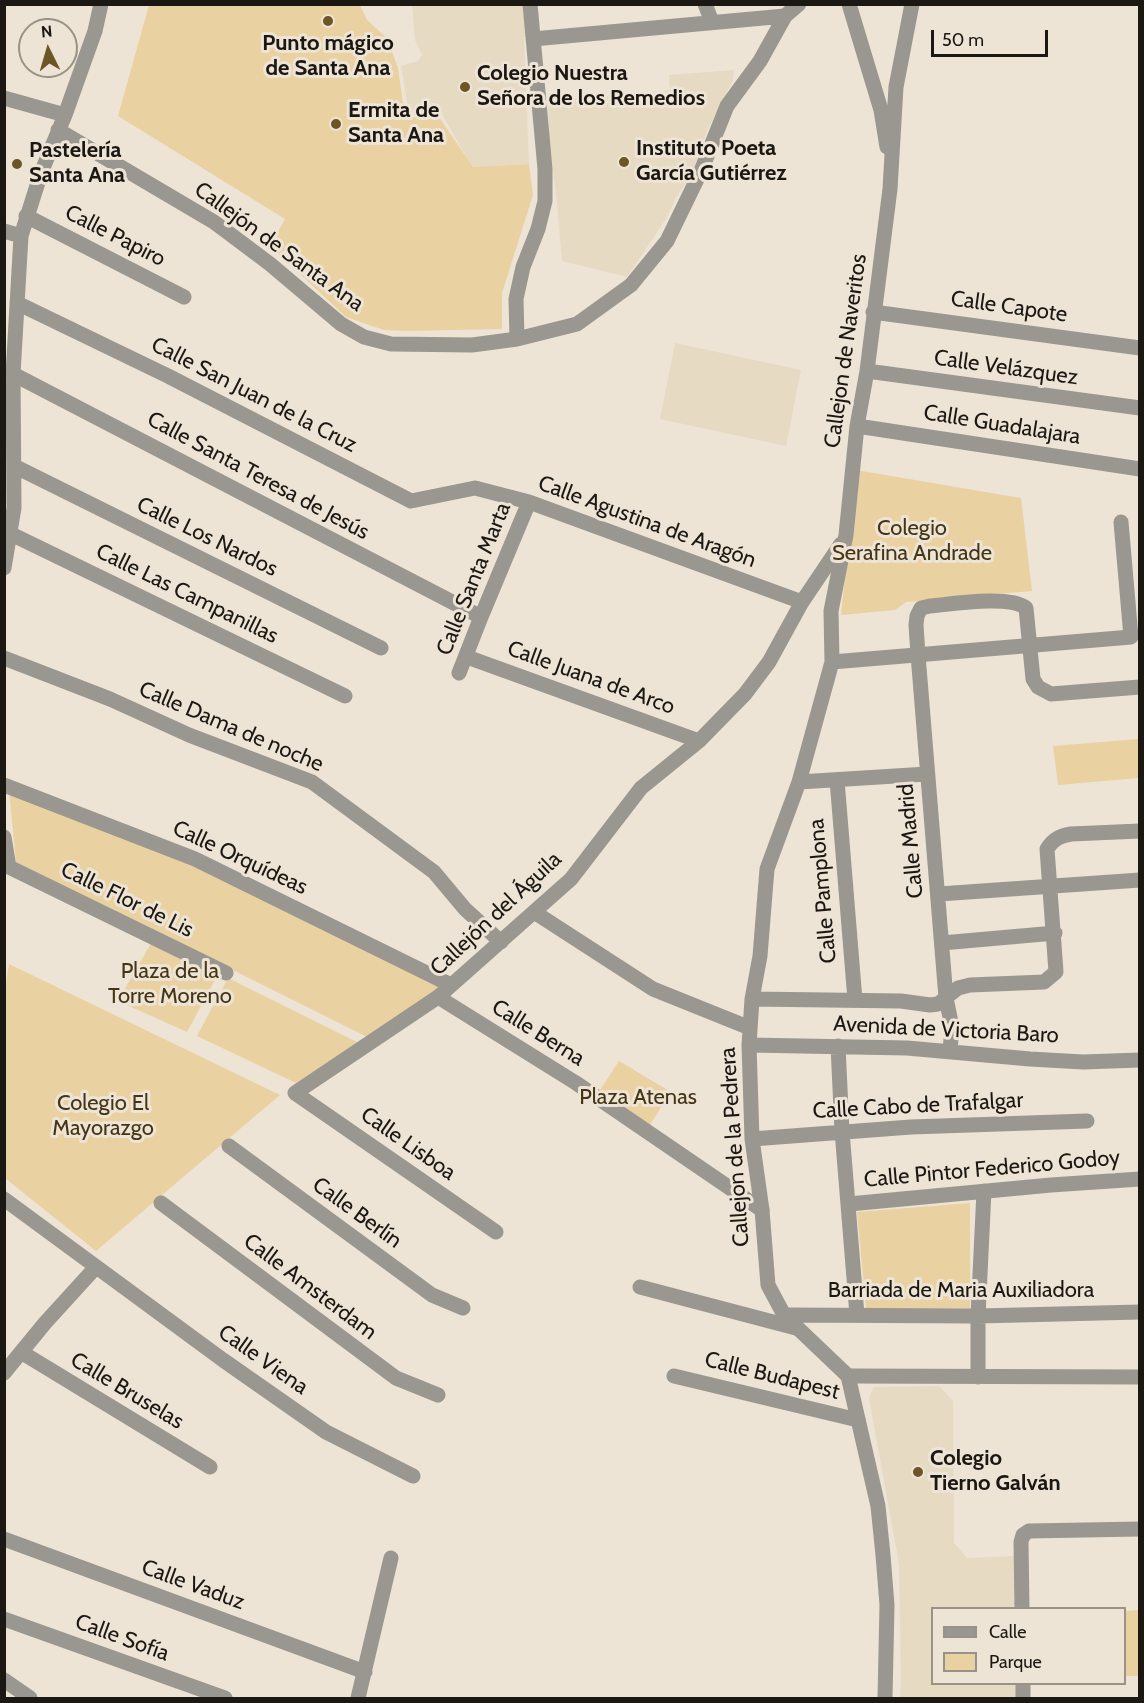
<!DOCTYPE html>
<meta charset="utf-8">
<style>
body{margin:0}
#map{position:relative;width:1144px;height:1703px;overflow:hidden;background:#ede4d5;font-family:Cabin,sans-serif}
canvas{display:block}
.frame{position:absolute;inset:0;border:6px solid #1b1813;pointer-events:none}
.legend{position:absolute;left:931px;top:1607px;width:195px;height:78px;box-sizing:border-box;background:#ede4d5;border:2px solid #999287;margin:0;padding:8px 10px;list-style:none;font-size:18px;color:#1b1813}
.legend li{display:flex;align-items:center;gap:12px;height:30px}
.legend b{width:30px;border:2px solid #999287}
.north{position:absolute;left:18px;top:18px;width:60px;height:60px;box-sizing:border-box;background:#ede4d5;border:2px solid #999287;border-radius:50%;rotate:355deg;font-size:16px;font-weight:700;line-height:24px;text-align:center;color:#1b1813}
.north::after{content:'';display:block;margin:auto;width:21px;height:27px;background:#6d5626;clip-path:polygon(50% 0,100% 100%,50% 72%,0 100%)}
.scale{position:absolute;left:931px;top:30px;width:117px;height:27px;box-sizing:border-box;border:3px solid #1b1813;border-top:0;padding-left:8px;font-size:18px;line-height:21px;white-space:nowrap;color:#1b1813;-webkit-text-stroke:4px #ede4d5;paint-order:stroke}
</style>
<div id="map">
<canvas width="1144" height="1703"></canvas>
<div class="frame"></div>
<ul class="legend">
<li><b style="height:8px;background:#9a9790"></b>Calle</li>
<li><b style="height:16px;background:#ead1a2"></b>Parque</li>
</ul>
<div class="north">N</div>
<div class="scale">50 m</div>
</div>
<script>
const g = document.querySelector('canvas').getContext('2d');
g.lineJoin = 'round';
function paint(path, color) {
  g.fillStyle = color;
  g.fill(path, 'evenodd');
}
function trace(path, color, width, dash) {
  g.strokeStyle = color;
  g.lineWidth = width;
  g.lineCap = dash ? 'butt' : 'round';
  g.setLineDash(dash || []);
  g.stroke(path);
}
function drawText(font, color, halo, rows, align = 'center') {
  g.font = font + ' Cabin,sans-serif';
  g.lineWidth = 6;
  g.setLineDash([]);
  g.textBaseline = 'middle';
  g.strokeStyle = halo;
  g.fillStyle = color;
  for (const [text, x, y, turn = 0] of rows) {
    g.save();
    g.translate(x, y);
    g.rotate((+turn || 0) * Math.PI / 180);
    g.textAlign = isNaN(turn) ? turn : align;
    if (halo) g.strokeText(text, 0, 0);
    g.fillText(text, 0, 0);
    g.restore();
  }
}
const built = new Path2D(`
 M 412,5 L 525,5 L 527,37 L 524,37 L 529,164 L 472,167 L 439,109 L 409,114 L 401,66 L 418,61 L 422,55 L 415,40 Z
 M 734,70 L 733,80 L 707,131 L 691,176 L 677,196 L 666,219 L 627,277 L 562,261 L 556,193 L 549,140 L 548,102 L 670,90 L 669,75 Z
 M 675,343 L 801,370 L 786,446 L 660,419 Z
 M 939,1386 L 953,1401 L 954,1543 L 967,1558 L 1015,1556 L 1016,1608 L 932,1608 L 932,1684 L 1017,1684 L 1017,1698 L 900,1698 L 901,1684 L 899,1564 L 869,1398 L 874,1387 Z`);
const green = new Path2D(`
 M 149,5 L 360,5 L 367,20 L 387,38 L 398,68 L 405,117 L 439,117 L 473,167 L 529,164 L 533,195 L 502,293 L 502,329 L 406,331 L 384,330 L 346,317 L 270,246 L 285,219 L 118,116 Z
 M 856,470 L 1021,498 L 1032,591 L 906,602 L 895,610 L 841,615 Z
 M 1138,739 L 1139,778 L 1058,785 L 1053,746 Z
 M 9,790 L 225,879 L 442,987 L 369,1038 L 16,862 Z
 M 154,938 L 221,969 L 187,1032 L 118,1001 Z
 M 9,964 L 280,1095 L 96,1251 L 5,1178 L 4,995 Z
 M 228,978 L 359,1043 L 296,1083 L 197,1036 Z
 M 619,1061 L 671,1092 L 646,1131 L 596,1096 Z
 M 970,1203 L 970,1308 L 866,1308 L 857,1212 Z
 M 1139,1610 L 1139,1676 L 1125,1676 L 1125,1611 Z`);
const minor = new Path2D(`
 M 705,4 L 712,22
 M 849,4 L 881,110 L 887,147
 M 533,39 L 785,16 L 799,4
 M 4,98 L 65,115
 M 58,130 L 214,222 L 270,264 L 341,324 L 364,337 L 391,344 L 472,345 L 517,339 L 577,324 L 631,285 L 667,241 L 701,171 L 727,106 L 760,61 L 785,16
 M 26,216 L 184,297
 M 4,231 L 21,236
 M 17,303 L 168,376 L 411,501 L 475,488 L 529,502 L 802,602
 M 873,312 L 1140,348
 M 517,339 L 516,299 L 523,267 L 538,229 L 545,201 L 545,169 L 530,4
 M 867,371 L 1140,408
 M 4,373 L 13,374 L 481,617
 M 857,426 L 1140,469
 M 14,466 L 381,648
 M 9,533 L 345,696
 M 4,568 L 14,508 L 13,374 L 21,236 L 41,173 L 65,115 L 95,31 L 101,4
 M 467,657 L 699,741
 M 4,658 L 110,699 L 189,735 L 312,782 L 434,872 L 465,909 L 501,942
 M 832,662 L 1131,637 L 1121,522
 M 459,673 L 481,617 L 529,502
 M 837,780 L 855,1000
 M 799,782 L 927,774
 M 4,785 L 195,859 L 451,985
 M 4,837 L 9,867 L 226,973
 M 939,894 L 1140,880
 M 534,912 L 653,989 L 750,1028
 M 942,943 L 1055,933
 M 438,997 L 576,1083 L 762,1210
 M 752,999 L 901,1001 L 930,1005 L 938,1004 L 958,988 L 970,985 L 1044,982 L 1056,972 L 1047,849 C 1053,839 1060,836 1071,834 L 1140,831
 M 749,1045 L 907,1048 L 1030,1059 L 1083,1062 L 1140,1060
 M 838,1046 L 842,1131 L 857,1315
 M 950,1051 L 952,1027 L 946,998 L 918,655 L 916,625 L 917,616 L 921,608 L 930,606 C 953,604 1009,595 1026,608 L 1033,679 L 1038,687 L 1051,694 L 1140,687
 M 752,1139 L 911,1127 L 1087,1121
 M 229,1146 L 432,1295 L 463,1308
 M 4,1199 L 223,1360 L 326,1432 L 413,1476
 M 161,1203 L 396,1378 L 438,1395
 M 849,1204 L 1051,1185 L 1140,1179
 M 762,1210 L 752,1139 L 749,1045 L 752,999 L 760,956 L 767,869 L 799,782 L 832,662 L 831,611 L 846,535 L 857,426 L 867,371 L 890,189 L 896,87 L 912,4
 M 496,1232 L 295,1093 L 438,997 L 571,879 L 641,788 L 699,741 L 745,694 L 769,662 L 802,602 L 841,544
 M 640,1287 L 796,1328
 M 784,1315 L 978,1316 L 1140,1312
 M 21,1352 L 210,1467
 M 4,1373 L 45,1323 L 96,1267
 M 674,1376 L 858,1420
 M 848,1376 L 1140,1377
 M 978,1377 L 978,1316 L 984,1191
 M 4,1539 L 365,1672
 M 1022,1608 L 1021,1542 L 1023,1535 L 1029,1531 L 1140,1529
 M 4,1619 L 225,1698
 M 4,1680 L 30,1698
 M 1023,1684 L 1023,1698
 M 358,1698 L 391,1558`);
const tertiary = new Path2D(`
 M 762,1210 L 768,1285 L 784,1315 L 848,1376 L 878,1506 L 883,1555 L 887,1605 L 885,1698`);
const markers = [
 [328,21,6,"#6d5626"],
 [465,87,6,"#6d5626"],
 [336,124,6,"#6d5626"],
 [624,162,6,"#6d5626"],
 [17,164,6,"#6d5626"],
 [918,1472,6,"#6d5626"]
];
const poiNames = [
 ["Punto mágico",328,44,"center"],
 ["de Santa Ana",328,69,"center"],
 ["Colegio Nuestra",477,74],
 ["Señora de los Remedios",477,99],
 ["Ermita de",348,111],
 ["Santa Ana",348,136],
 ["Instituto Poeta",636,149],
 ["García Gutiérrez",636,174],
 ["Pastelería",29,151],
 ["Santa Ana",29,176],
 ["Colegio",930,1459],
 ["Tierno Galván",930,1484]
];
const streetNames = [
 ["Calle Papiro",115,236,27],
 ["Callejón de Santa Ana",279,247,36],
 ["Calle Capote",1009,307,8],
 ["Callejon de Naveritos",846,351,-82],
 ["Calle Velázquez",1006,368,8],
 ["Calle San Juan de la Cruz",254,395,27],
 ["Calle Guadalajara",1002,425,9],
 ["Calle Santa Teresa de Jesús",258,476,28],
 ["Calle Agustina de Aragón",647,522,20],
 ["Calle Los Nardos",207,537,26],
 ["Calle Santa Marta",474,579,-68],
 ["Calle Las Campanillas",187,594,26],
 ["Calle Juana de Arco",591,678,20],
 ["Calle Dama de noche",231,727,23],
 ["Calle Madrid",911,841,-95],
 ["Calle Orquídeas",240,858,25],
 ["Calle Pamplona",823,891,-95],
 ["Calle Flor de Lis",127,900,26],
 ["Callejón del Águila",496,914,-43],
 ["Avenida de Victoria Baro",946,1030,3],
 ["Calle Berna",538,1033,32],
 ["Calle Cabo de Trafalgar",918,1106,-3],
 ["Calle Lisboa",408,1144,35],
 ["Callejon de la Pedrera",735,1147,-94],
 ["Calle Pintor Federico Godoy",992,1169,-5],
 ["Calle Berlín",357,1213,36],
 ["Calle Amsterdam",310,1287,37],
 ["Barriada de Maria Auxiliadora",961,1291],
 ["Calle Viena",263,1360,35],
 ["Calle Budapest",772,1376,14],
 ["Calle Bruselas",127,1391,31],
 ["Calle Vaduz",193,1585,20],
 ["Calle Sofía",122,1638,20]
];
const parkNames = [
 ["Colegio",912,529],
 ["Serafina Andrade",912,554],
 ["Plaza de la",170,972],
 ["Torre Moreno",170,997],
 ["Plaza Atenas",638,1098],
 ["Colegio El",103,1104],
 ["Mayorazgo",103,1129]
];
paint(built, '#e6dac3');
paint(green, '#ead1a2');
trace(minor, '#9a9790', 15);
trace(tertiary, '#9a9790', 15);
for (const [x, y, r, color] of markers) {
  const dot = new Path2D();
  dot.arc(x, y, r, 0, 2 * Math.PI);
  g.fillStyle = color;
  g.fill(dot);
  trace(dot, '#ede4d5', 2);
}
drawText('bold 22px', '#1b1813', '#ede4d5', poiNames, 'left');
drawText('22px', '#1b1813', '#ede4d5', streetNames);
drawText('22px', '#443516', '#ede4d5', parkNames);
</script>
